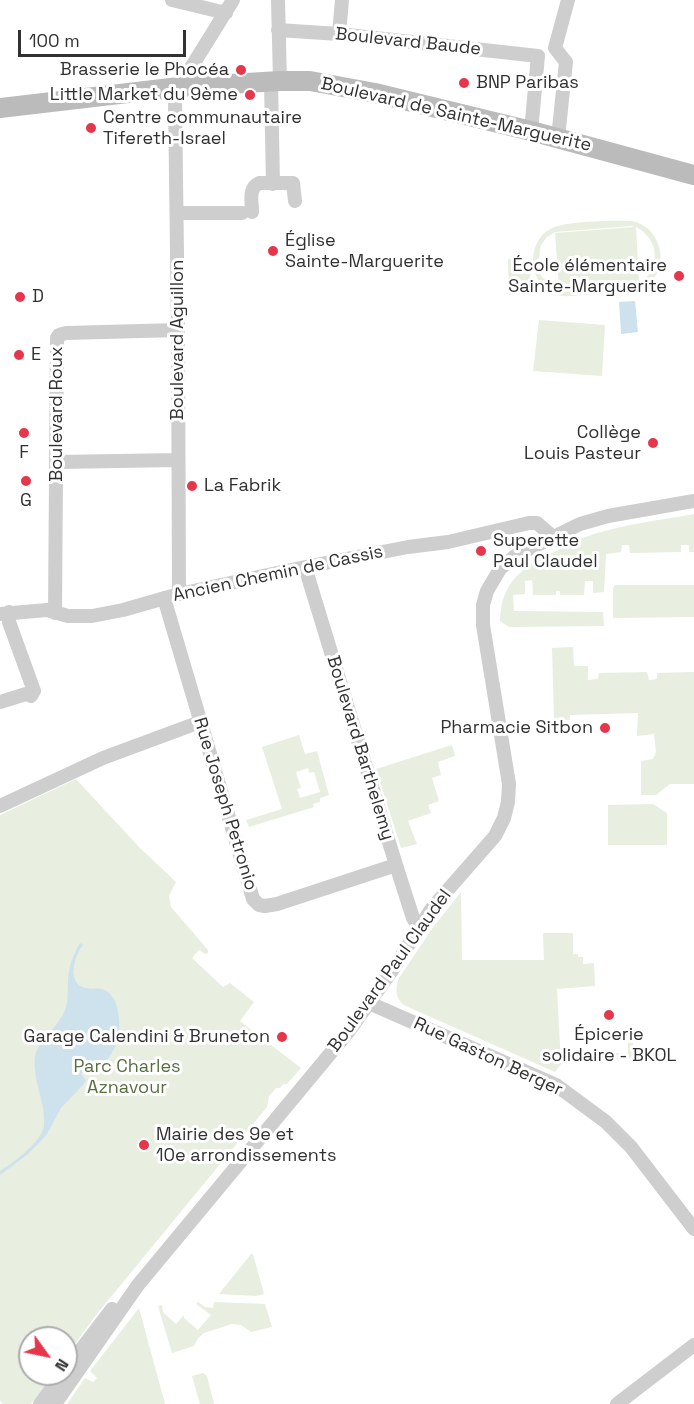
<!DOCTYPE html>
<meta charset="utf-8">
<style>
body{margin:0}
#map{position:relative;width:694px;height:1404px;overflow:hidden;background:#fff;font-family:"Space Grotesk",sans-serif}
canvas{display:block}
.north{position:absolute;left:18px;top:1326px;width:60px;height:60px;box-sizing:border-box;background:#fff;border:2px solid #adadad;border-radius:50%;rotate:123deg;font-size:16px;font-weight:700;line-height:24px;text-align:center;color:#313131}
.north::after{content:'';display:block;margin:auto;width:21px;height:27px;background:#e6364c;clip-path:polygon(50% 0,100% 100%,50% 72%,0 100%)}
.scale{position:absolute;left:18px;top:30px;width:168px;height:27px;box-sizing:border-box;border:3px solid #313131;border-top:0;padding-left:8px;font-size:18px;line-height:21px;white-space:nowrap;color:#313131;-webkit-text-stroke:4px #fff;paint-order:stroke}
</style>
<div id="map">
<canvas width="694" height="1404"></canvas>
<div class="north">N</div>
<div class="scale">100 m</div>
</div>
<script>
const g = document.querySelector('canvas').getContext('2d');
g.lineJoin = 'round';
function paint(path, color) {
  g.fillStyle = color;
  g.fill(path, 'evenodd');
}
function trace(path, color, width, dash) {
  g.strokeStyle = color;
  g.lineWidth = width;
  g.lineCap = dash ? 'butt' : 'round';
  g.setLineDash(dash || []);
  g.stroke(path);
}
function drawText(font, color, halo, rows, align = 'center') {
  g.font = font + ' "Space Grotesk",sans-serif';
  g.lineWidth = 6;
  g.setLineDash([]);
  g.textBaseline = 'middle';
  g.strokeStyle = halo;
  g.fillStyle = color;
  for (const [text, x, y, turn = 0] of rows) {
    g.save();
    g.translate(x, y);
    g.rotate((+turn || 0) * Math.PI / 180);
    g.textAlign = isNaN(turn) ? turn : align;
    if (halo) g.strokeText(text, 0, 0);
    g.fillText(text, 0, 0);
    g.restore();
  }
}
const green = new Path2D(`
 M 632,221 C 663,227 672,272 643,288 C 630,296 596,294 580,295 C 572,296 564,297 557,295 C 528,286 525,243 550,229 C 563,221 615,220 632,221 ZM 632,226 L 634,227 L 555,233 L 559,288 L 639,282 L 636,227 C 661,240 660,269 639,285 L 564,292 L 555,289 L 542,277 L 539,272 L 538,263 L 541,245 L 547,237 L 555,232 Z
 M 508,259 L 530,259 L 531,293 L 509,295 Z
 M 539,320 L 605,325 L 602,376 L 533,371 Z
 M 694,514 L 694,552 L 689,552 L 689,545 L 681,545 L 681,552 L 630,553 L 629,545 L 622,545 L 621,552 L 606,554 L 604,592 L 593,593 L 593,581 L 585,581 L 584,595 L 560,595 L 560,591 L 556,591 L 556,595 L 533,595 L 532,580 L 525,581 L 525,594 L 513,595 L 514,611 L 603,612 L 604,626 L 509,627 L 500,621 C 501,581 523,567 556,551 C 569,545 581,538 594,534 C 627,524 661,520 694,514 Z
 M 615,585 L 694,585 L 694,617 L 613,618 L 613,588 Z
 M 573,647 L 574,666 L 588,666 L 588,680 L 598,679 L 599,673 L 647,672 L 649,680 L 657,679 L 657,673 L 694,672 L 694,784 L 670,784 L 656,795 L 641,795 L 641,761 L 653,759 L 656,752 L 654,734 L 637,736 L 638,713 L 570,715 L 570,720 L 554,719 L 552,648 Z
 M 299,735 L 305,754 L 317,751 L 329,795 L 320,798 L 320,802 L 313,804 L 314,807 L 249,827 L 246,820 L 282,809 L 262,747 ZM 308,768 L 309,773 L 314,772 L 320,792 L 300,798 L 297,789 L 301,788 L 296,772 Z
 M 452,745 L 455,756 L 438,762 L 441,775 L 432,778 L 439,801 L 428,805 L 431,813 L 408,821 L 417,844 L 401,848 L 376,769 Z
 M 76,779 L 139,847 L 176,882 L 169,896 L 171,907 L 208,950 L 208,953 L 205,954 L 199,950 L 192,958 L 223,987 L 230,983 L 254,1002 L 240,1021 L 301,1068 L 287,1084 L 283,1084 L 280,1088 L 276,1088 L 269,1096 L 267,1107 L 96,1315 L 70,1351 L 66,1350 L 66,1338 L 30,1338 L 30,1374 L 53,1374 L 31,1404 L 2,1404 L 0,1400 L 0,815 Z
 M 653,804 L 667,813 L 667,845 L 608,845 L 608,805 Z
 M 461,892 L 462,960 L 544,960 L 543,933 L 573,933 L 573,954 L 578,954 L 578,957 L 583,957 L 583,964 L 594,963 L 595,986 L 557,989 L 561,1064 L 555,1072 L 408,1007 C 396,1002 394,990 399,978 L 434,926 Z
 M 628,1033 L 632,1034 L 634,1056 L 633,1059 L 597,1059 L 597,1053 L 628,1053 Z
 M 251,1254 L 253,1254 L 264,1294 L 256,1296 L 219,1294 Z
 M 198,1302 L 205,1307 L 213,1308 L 214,1302 L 265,1304 L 272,1327 L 251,1332 L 241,1325 L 232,1324 L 204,1333 L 198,1338 L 194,1346 L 172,1353 L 158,1306 L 162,1305 L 163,1312 L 176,1324 L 184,1315 L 184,1318 L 198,1330 L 211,1315 L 196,1304 Z
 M 139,1308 L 165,1404 L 67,1404 L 85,1378 L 93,1382 L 97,1378 L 90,1371 Z
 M 203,1373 L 207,1376 L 214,1404 L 200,1404 L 192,1376 Z`);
const water = new Path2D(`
 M 635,301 L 638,332 L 621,334 L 619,302 Z
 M 80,943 L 83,945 C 74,956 66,984 86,988 C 95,990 100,986 108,992 C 115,998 117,1005 118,1013 C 123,1038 114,1057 93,1073 L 86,1068 L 81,1074 L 86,1080 L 83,1085 L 61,1108 L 47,1134 L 39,1143 L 28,1154 L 0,1175 L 0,1171 C 13,1163 43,1141 44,1125 C 46,1103 32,1080 35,1056 C 37,1043 59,1026 65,1010 C 69,1000 67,992 68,983 C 68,969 73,954 80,943 Z`);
const street = new Path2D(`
 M 172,0 L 226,13
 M 278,0 L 280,81
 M 278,30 L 339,34 L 538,56
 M 339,34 L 342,0
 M 555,48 L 566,62 L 558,138
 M 555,48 L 568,0
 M 271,81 L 273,184
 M 531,131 L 538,56
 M 252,212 C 252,202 248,188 259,183 L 293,183 L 295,201
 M 177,213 L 242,213
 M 57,462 L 178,460
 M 305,567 L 396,865 L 413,918 L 419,928
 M 179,594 L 178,330 L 175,100 L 179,87 L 233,0
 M 164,598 L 253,899 L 259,905 L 265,906 L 277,904 L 396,865
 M 55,613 L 57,338 L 59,335 L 66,333 L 178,330
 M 0,614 L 47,610 L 68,616 L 92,616 L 123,610 L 179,594 L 305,567 L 408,547 L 448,542 L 529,523 L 537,523 L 552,536
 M 0,702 L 26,694 L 31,696 L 34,691 L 9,622 L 9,612
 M 0,806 L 103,758 L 200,722
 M 369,1003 L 556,1085 L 606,1122 L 631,1147 L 694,1229
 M 66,1369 L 112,1309
 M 40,1404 L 62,1374
 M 55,1404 L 138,1285 L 349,1031 L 393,969 L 432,908 L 495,836 L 504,818 L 508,802 L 509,784 L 483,625 L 483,605 L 487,591 L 500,569 L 515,556 L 580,524 L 608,516 L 694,501
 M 617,1404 L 694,1345`);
const secondary = new Path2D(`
 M 0,108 L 179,87 L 280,81 L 310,81 L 375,93 L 531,131 L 694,175`);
const markers = [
 [241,70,6,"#e6364c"],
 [464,83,6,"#e6364c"],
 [250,95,6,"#e6364c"],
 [91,128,6,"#e6364c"],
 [273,251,6,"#e6364c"],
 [679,276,6,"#e6364c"],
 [20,297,6,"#e6364c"],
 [19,355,6,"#e6364c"],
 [24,433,6,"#e6364c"],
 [653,443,6,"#e6364c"],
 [26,481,6,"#e6364c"],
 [192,486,6,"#e6364c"],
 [481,551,6,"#e6364c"],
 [605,728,6,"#e6364c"],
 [609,1015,6,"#e6364c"],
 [282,1037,6,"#e6364c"],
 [144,1145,6,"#e6364c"]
];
const streetNames = [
 ["Boulevard Baude",408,42,6],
 ["Boulevard de Sainte-Marguerite",456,115,13],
 ["Boulevard Aguillon",178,340,-90],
 ["Boulevard Roux",57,414,-90],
 ["Ancien Chemin de Cassis",278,574,-12],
 ["Boulevard Barthelemy",360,748,73],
 ["Rue Joseph Petronio",225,804,73],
 ["Boulevard Paul Claudel",390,971,-54],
 ["Rue Gaston Berger",488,1057,25]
];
const poiNames = [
 ["Brasserie le Phocéa",229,70,"right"],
 ["BNP Paribas",476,83],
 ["Little Market du 9ème",238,95,"right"],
 ["Centre communautaire",103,118],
 ["Tifereth-Israel",103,139],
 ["Église",285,241],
 ["Sainte-Marguerite",285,262],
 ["École élémentaire",667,266,"right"],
 ["Sainte-Marguerite",667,287,"right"],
 ["D",32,297],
 ["E",31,355],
 ["Collège",641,433,"right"],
 ["Louis Pasteur",641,454,"right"],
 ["F",24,453,"center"],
 ["La Fabrik",204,486],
 ["G",26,501,"center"],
 ["Superette",493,541],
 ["Paul Claudel",493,562],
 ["Pharmacie Sitbon",593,728,"right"],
 ["Épicerie",609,1035,"center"],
 ["solidaire - BKOL",609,1056,"center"],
 ["Garage Calendini & Bruneton",270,1037,"right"],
 ["Mairie des 9e et",156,1135],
 ["10e arrondissements",156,1156]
];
const parkNames = [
 ["Parc Charles",127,1067],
 ["Aznavour",127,1088]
];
paint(green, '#e8eee0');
paint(water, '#cde2ed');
trace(street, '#cecece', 14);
trace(secondary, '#bbb', 20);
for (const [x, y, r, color] of markers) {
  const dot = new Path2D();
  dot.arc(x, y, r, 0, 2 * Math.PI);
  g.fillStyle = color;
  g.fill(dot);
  trace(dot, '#fff', 2);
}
drawText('18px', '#313131', '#fff', streetNames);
drawText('18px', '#313131', '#fff', poiNames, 'left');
drawText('18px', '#576e3e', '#fff', parkNames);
</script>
